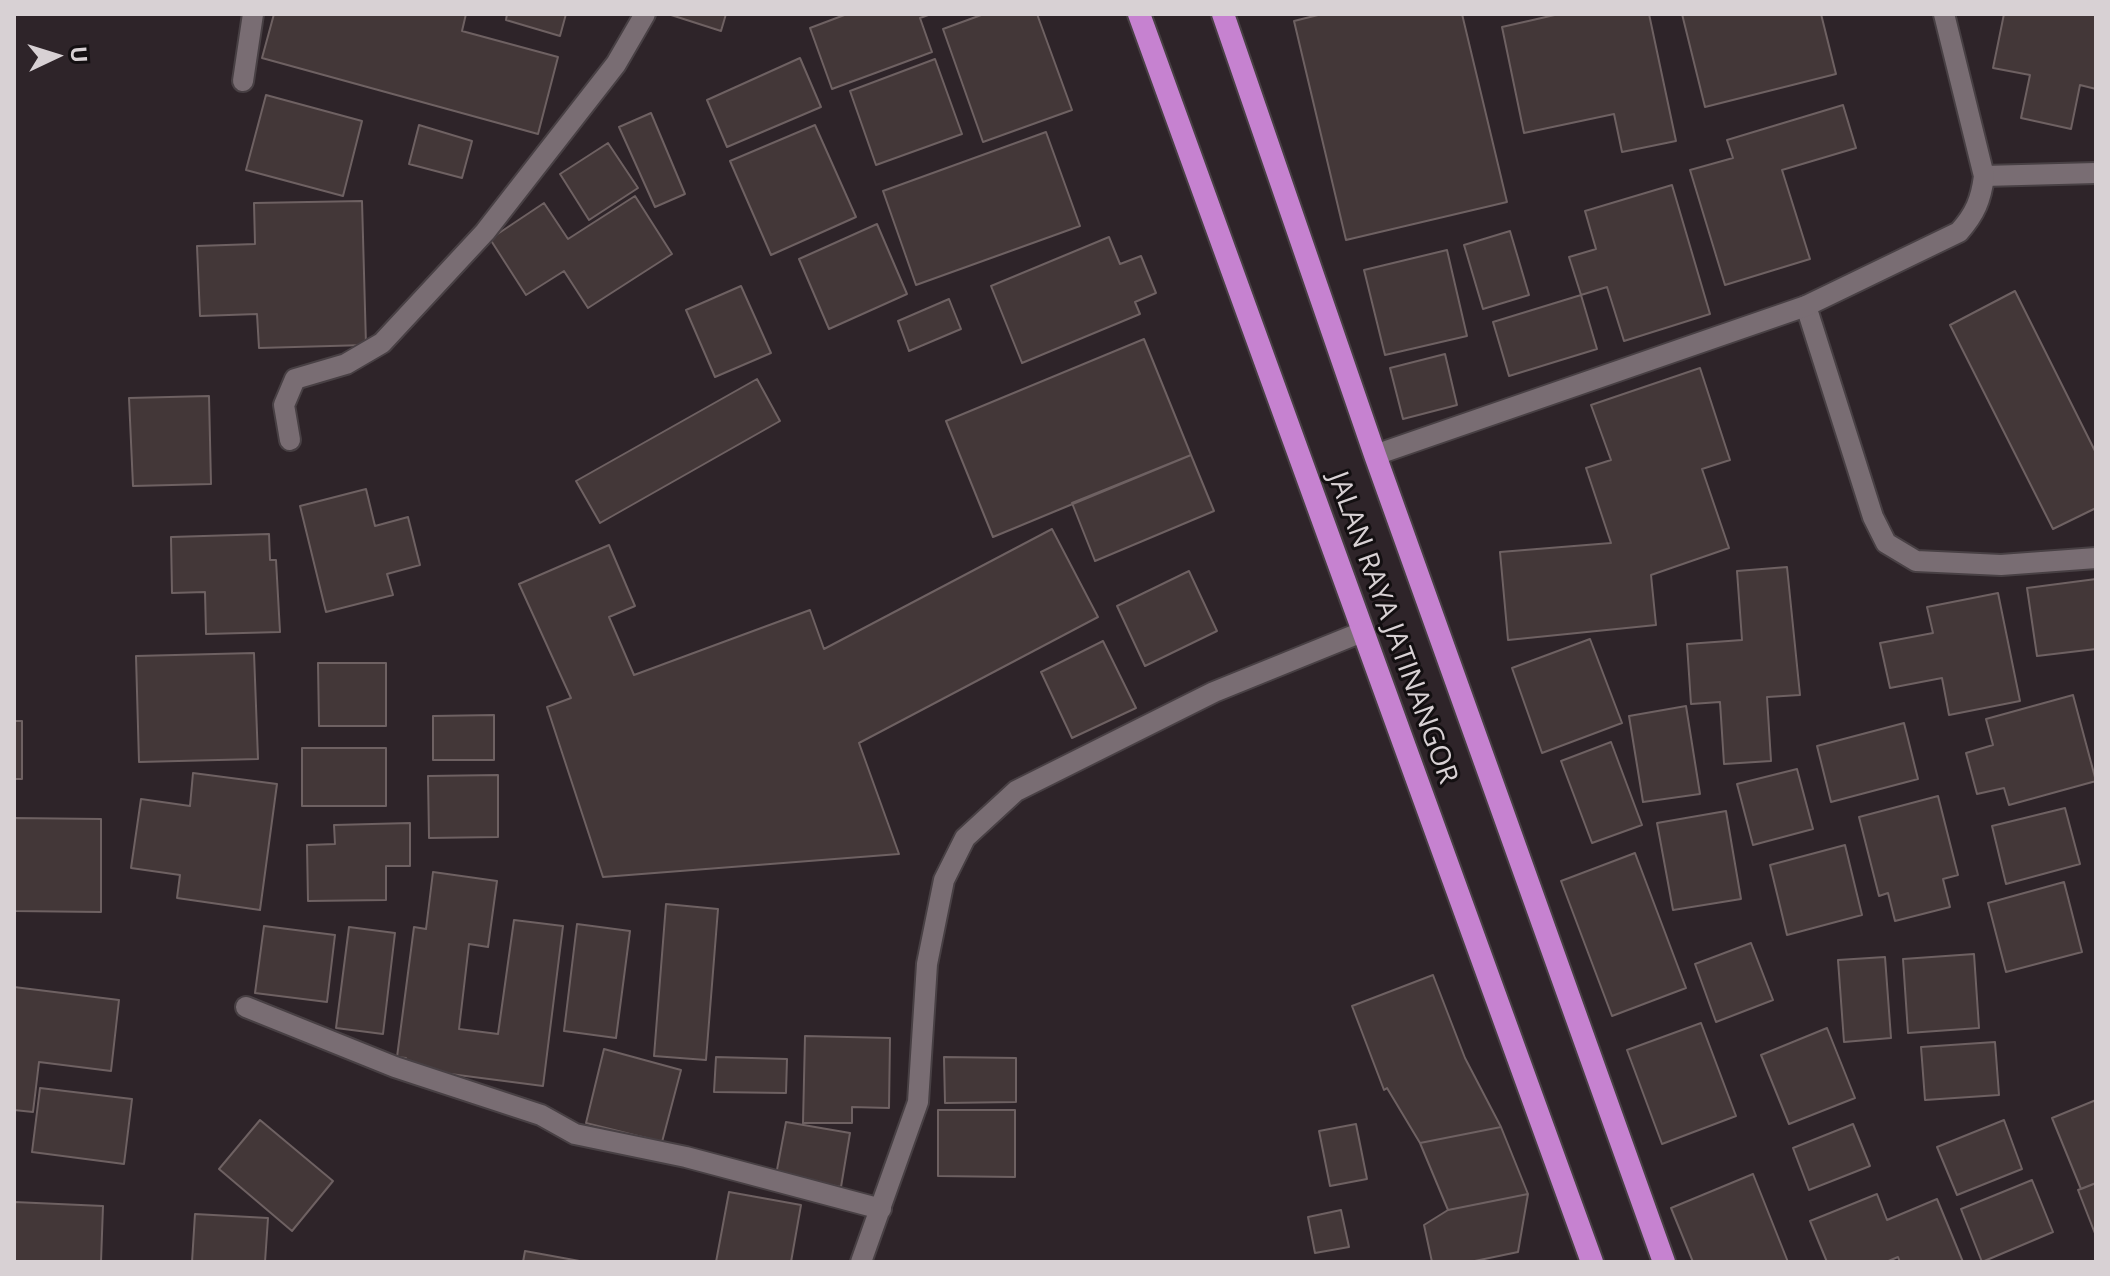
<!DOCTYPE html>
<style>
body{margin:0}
#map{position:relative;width:2110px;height:1276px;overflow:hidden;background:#2e2429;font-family:"Open Sans",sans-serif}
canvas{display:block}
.frame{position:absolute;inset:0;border:16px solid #d8d1d4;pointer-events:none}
.north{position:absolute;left:16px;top:16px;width:80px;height:80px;-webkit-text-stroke:6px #130f11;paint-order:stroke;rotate:86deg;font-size:22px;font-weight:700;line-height:32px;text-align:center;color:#d8d1d4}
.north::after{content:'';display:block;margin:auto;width:28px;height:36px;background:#d8d1d4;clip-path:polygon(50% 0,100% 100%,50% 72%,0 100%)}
</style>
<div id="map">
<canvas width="2110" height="1276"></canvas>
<div class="frame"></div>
<div class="north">U</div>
</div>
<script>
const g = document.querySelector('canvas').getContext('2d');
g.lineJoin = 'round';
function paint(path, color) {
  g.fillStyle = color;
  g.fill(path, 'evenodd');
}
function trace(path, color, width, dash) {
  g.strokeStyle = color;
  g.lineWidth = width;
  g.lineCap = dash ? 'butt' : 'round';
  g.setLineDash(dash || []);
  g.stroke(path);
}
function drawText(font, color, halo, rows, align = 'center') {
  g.font = font + ' "Open Sans",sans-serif';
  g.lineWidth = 6;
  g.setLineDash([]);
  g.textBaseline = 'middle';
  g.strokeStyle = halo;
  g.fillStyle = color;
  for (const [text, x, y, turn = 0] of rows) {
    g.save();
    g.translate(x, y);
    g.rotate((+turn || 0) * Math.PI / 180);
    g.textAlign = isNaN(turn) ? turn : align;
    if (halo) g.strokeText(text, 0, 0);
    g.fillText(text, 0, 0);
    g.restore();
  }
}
const building = new Path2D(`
 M 274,14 L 466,14 L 462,31 L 558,57 L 538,134 L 262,58 Z
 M 507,14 L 566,14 L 560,36 L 506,20 Z
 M 668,14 L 726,14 L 721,31 Z
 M 847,14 L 931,14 L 920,18 L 932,52 L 832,89 L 810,28 Z
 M 984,14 L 1037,14 L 1072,110 L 983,142 L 943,29 Z
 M 1322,14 L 1462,14 L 1507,202 L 1346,240 L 1294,21 Z
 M 1559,14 L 1649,14 L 1676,141 L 1622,152 L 1614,114 L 1524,133 L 1502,27 Z
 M 1682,14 L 1821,14 L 1836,74 L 1705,107 Z
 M 2004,14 L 2096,14 L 2096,89 L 2080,85 L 2071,129 L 2021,118 L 2030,75 L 1993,68 Z
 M 800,58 L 821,107 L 727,147 L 707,100 Z
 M 935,59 L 962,134 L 876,165 L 850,91 Z
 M 266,95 L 362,121 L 343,196 L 246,170 Z
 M 1843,105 L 1856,148 L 1782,170 L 1810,259 L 1725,285 L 1690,170 L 1733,158 L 1727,140 Z
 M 651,113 L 685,194 L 655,207 L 619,127 Z
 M 419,125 L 472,141 L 462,178 L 409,164 Z
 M 815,125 L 856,217 L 771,255 L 730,161 Z
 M 1046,132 L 1080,226 L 916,285 L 883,191 Z
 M 608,143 L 638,188 L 589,220 L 560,174 Z
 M 1672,185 L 1710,314 L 1624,341 L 1607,287 L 1581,295 L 1569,257 L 1596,249 L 1585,211 Z
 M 635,196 L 672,254 L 588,308 L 564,271 L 526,295 L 490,239 L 544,203 L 568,239 Z
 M 362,201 L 366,345 L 259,348 L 257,314 L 200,316 L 197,246 L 255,244 L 254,203 Z
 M 877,224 L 907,294 L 829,329 L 799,259 Z
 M 1510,231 L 1529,295 L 1483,309 L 1464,245 Z
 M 1109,237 L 1120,264 L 1141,256 L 1156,293 L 1135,302 L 1140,314 L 1022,363 L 991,286 Z
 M 1447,250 L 1467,336 L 1385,355 L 1364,270 Z
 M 741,286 L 771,353 L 715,377 L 686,310 Z
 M 2015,291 L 2096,453 L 2096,508 L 2053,529 L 1950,325 Z
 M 1581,295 L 1597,349 L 1509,376 L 1493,322 Z
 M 949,299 L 961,329 L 909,351 L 898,321 Z
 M 1144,339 L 1191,455 L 993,537 L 946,421 Z
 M 1445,354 L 1457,405 L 1403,419 L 1390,368 Z
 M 1700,368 L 1730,460 L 1702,469 L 1729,548 L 1651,575 L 1656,625 L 1508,640 L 1500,552 L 1611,543 L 1586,468 L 1611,460 L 1591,405 Z
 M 757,379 L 780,421 L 600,523 L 576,481 Z
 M 209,396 L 211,484 L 133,486 L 129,398 Z
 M 1191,455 L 1214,511 L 1095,561 L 1072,503 Z
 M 366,489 L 375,526 L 408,517 L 420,565 L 387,574 L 393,595 L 326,612 L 300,506 Z
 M 1052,529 L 1098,617 L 859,743 L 899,854 L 603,877 L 547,707 L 571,698 L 519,584 L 609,545 L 635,606 L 609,617 L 634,675 L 810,610 L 824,649 Z
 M 269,534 L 270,560 L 276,560 L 280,632 L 206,634 L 205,592 L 172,593 L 171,537 Z
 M 1787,567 L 1800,695 L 1767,697 L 1771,761 L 1724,764 L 1720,702 L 1691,704 L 1687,644 L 1742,640 L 1737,571 Z
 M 1189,571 L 1217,631 L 1145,666 L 1117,606 Z
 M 2096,579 L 2096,649 L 2037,656 L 2027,588 Z
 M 1998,593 L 2020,701 L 1949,715 L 1942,678 L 1890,688 L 1880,643 L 1933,633 L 1927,607 Z
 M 1590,639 L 1622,723 L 1542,753 L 1512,668 Z
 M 1103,641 L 1136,708 L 1072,738 L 1041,672 Z
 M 254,653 L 258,759 L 139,762 L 136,656 Z
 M 318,663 L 386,663 L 386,726 L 319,726 Z
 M 2073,695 L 2096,781 L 2009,805 L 2004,788 L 1977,794 L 1966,753 L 1993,745 L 1986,719 Z
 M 1686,706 L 1700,794 L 1643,802 L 1629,716 Z
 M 494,715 L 494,760 L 433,760 L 433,716 Z
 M 14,721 L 22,721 L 22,779 L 14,779 Z
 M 1904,723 L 1918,779 L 1831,802 L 1817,746 Z
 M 1611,742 L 1642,825 L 1592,843 L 1561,761 Z
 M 302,748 L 386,748 L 386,806 L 302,806 Z
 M 1797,769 L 1813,829 L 1753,845 L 1737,784 Z
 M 193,773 L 277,784 L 260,910 L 177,898 L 180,875 L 131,868 L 141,799 L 190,806 Z
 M 498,775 L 498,837 L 429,838 L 428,776 Z
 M 1938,796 L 1958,875 L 1943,879 L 1950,907 L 1895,921 L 1888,893 L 1879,896 L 1859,817 Z
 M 2065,808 L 2080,864 L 2006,884 L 1992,826 Z
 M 1726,811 L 1741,899 L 1673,910 L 1657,823 Z
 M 14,818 L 101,819 L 101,912 L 14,911 Z
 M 410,823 L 410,866 L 386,866 L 386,900 L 308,901 L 307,845 L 335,844 L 334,825 Z
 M 1845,845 L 1862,915 L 1787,935 L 1770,865 Z
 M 1635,853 L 1686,988 L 1612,1016 L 1561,881 Z
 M 433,872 L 497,881 L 488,947 L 469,944 L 459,1029 L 498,1034 L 514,920 L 563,926 L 543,1086 L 404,1068 L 406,1058 L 397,1057 L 414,927 L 426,929 Z
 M 2064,882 L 2082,952 L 2006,972 L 1988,903 Z
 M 666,904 L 718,909 L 706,1060 L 654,1056 Z
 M 577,924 L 630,931 L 616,1038 L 564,1031 Z
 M 264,926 L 335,935 L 327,1002 L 255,993 Z
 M 349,927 L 395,933 L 383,1034 L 336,1028 Z
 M 1751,943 L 1773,1000 L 1716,1022 L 1695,964 Z
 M 1974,954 L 1979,1028 L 1908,1033 L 1903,959 Z
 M 1885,957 L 1891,1038 L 1844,1042 L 1838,960 Z
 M 1433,975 L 1465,1058 L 1501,1127 L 1420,1143 L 1387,1088 L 1384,1090 L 1352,1006 Z
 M 14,987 L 119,1000 L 111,1071 L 39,1062 L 33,1112 L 14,1110 Z
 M 1701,1023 L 1736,1116 L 1662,1144 L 1627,1050 Z
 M 1827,1028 L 1855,1098 L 1789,1124 L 1761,1055 Z
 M 805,1036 L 890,1038 L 889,1108 L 852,1107 L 852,1123 L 803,1123 Z
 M 1995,1042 L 1999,1095 L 1925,1100 L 1921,1047 Z
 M 604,1049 L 681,1070 L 662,1142 L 586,1123 Z
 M 716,1057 L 787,1059 L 786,1093 L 714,1092 Z
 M 944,1057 L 1016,1058 L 1016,1102 L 945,1103 Z
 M 40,1088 L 132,1099 L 124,1164 L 32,1152 Z
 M 2096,1100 L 2096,1183 L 2081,1189 L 2052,1118 Z
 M 938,1110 L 1015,1110 L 1015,1177 L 938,1176 Z
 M 260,1120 L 333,1181 L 292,1231 L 219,1169 Z
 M 2004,1120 L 2022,1169 L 1957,1195 L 1937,1147 Z
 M 786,1122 L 850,1133 L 841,1187 L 776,1175 Z
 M 1356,1124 L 1367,1179 L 1330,1186 L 1319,1131 Z
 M 1853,1124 L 1870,1166 L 1809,1190 L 1793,1148 Z
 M 1501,1127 L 1528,1194 L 1448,1210 L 1420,1143 Z
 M 1753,1174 L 1788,1262 L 1693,1262 L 1671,1208 Z
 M 2032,1180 L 2053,1232 L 1982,1262 L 1961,1209 Z
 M 2096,1183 L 2096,1236 L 2078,1190 Z
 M 729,1192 L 801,1205 L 791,1262 L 716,1262 Z
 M 1528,1194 L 1518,1252 L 1470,1262 L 1432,1262 L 1424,1225 L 1448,1210 Z
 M 1877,1194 L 1887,1220 L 1937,1199 L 1963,1262 L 1900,1262 L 1898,1257 L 1886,1262 L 1827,1262 L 1810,1221 Z
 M 14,1202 L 103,1206 L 101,1262 L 14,1262 Z
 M 1341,1210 L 1349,1247 L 1315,1253 L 1308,1217 Z
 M 195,1214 L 268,1218 L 265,1262 L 192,1262 Z
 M 525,1251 L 585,1262 L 523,1262 Z`);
const service = new Path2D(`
 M 1984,176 L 2096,173
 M 1806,306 L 1873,517 L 1886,543 L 1916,561 L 2001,565 L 2096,558`);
const minor = new Path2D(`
 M 243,81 L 253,14
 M 290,440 L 284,405 L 295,379 L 346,364 L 382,343 L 485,232 L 616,64 L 645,14
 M 1375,455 L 1806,306 L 1959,232 C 1975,214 1981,200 1984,176 L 1944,14
 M 246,1007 L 395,1067 L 541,1115 L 575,1134 L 686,1157 L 881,1209
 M 861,1262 L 918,1102 L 927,964 L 944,880 L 965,838 L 1016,791 L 1214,692 L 1362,632`);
const trunk = new Path2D(`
 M 1139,14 L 1592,1262
 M 1223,14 L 1375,455 L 1664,1262`);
const streetNames = [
 ["JALAN RAYA JATINANGOR",1392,628,70]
];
paint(building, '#433738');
trace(building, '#6e6162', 2);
trace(service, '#484044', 24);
trace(minor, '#484044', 24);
trace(trunk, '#484044', 26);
trace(service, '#796d73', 20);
trace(minor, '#796d73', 20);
trace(trunk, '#c682d0', 22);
drawText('28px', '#d8d1d4', '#130f11', streetNames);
</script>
